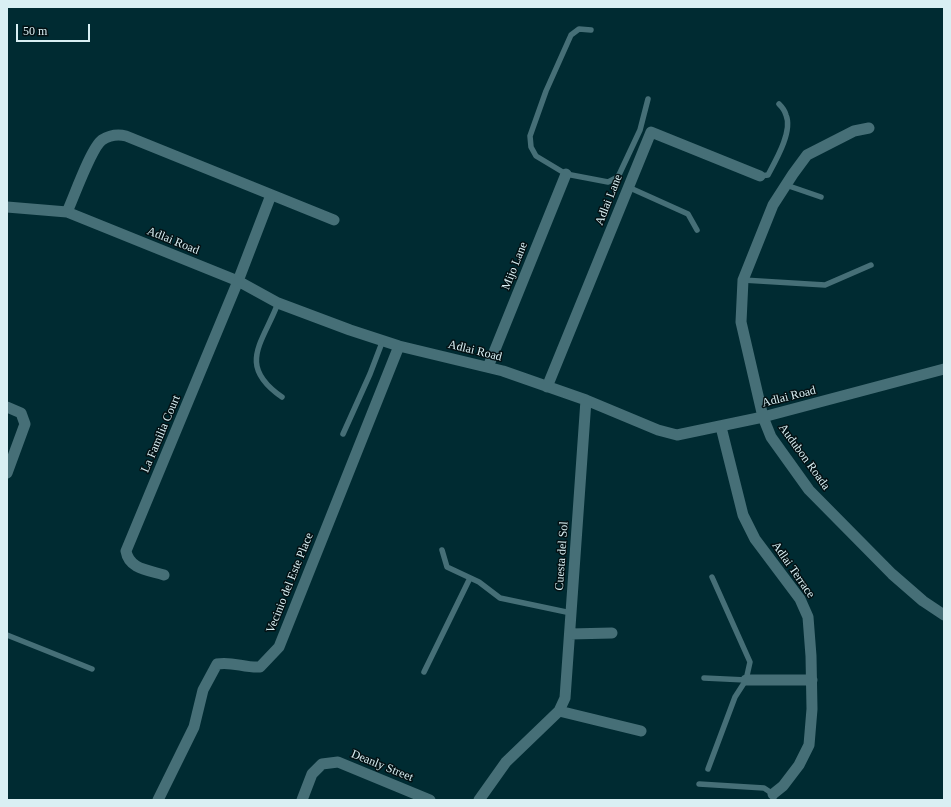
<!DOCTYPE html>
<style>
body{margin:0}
#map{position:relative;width:951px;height:807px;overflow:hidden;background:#002b32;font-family:"Times New Roman",serif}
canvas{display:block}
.frame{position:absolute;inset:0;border:8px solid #d9eff3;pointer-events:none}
.scale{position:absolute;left:16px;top:24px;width:74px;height:18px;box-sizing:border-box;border:2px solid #d9eff3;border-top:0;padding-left:5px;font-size:12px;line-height:14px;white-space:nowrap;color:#d9eff3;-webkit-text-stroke:3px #031114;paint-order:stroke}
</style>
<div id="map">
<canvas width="951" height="807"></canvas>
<div class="frame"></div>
<div class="scale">50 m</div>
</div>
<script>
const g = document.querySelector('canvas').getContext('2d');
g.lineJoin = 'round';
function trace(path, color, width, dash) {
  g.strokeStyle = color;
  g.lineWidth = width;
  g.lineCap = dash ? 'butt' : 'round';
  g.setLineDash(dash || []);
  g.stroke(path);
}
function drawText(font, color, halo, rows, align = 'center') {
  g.font = font + ' "Times New Roman",serif';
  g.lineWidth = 3;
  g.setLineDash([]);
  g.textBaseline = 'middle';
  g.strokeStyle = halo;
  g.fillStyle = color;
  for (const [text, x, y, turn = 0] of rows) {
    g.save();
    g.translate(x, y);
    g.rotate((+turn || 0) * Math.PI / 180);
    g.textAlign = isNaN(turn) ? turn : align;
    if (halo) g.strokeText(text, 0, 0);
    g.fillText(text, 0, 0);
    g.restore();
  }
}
const service = new Path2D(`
 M 591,30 L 579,29 L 571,35 L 546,91 L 530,136 L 531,147 L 536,156 L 566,174 L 608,182 L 618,177 L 640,130 L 648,99
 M 760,176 L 768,175 C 776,160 793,131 786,115 C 785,111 782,107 779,104
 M 786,185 L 821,197
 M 628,187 L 688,214 L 697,230
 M 743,280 L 825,285 L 871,265
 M 278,303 C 263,343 236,365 282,397
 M 343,434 L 370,374 L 383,340
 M 442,550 L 447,567 L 479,582 L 500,598 L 571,613
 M 7,635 L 92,669
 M 424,672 L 470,578
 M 704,678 L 746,680
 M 708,769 L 735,697 L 746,680 L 750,662 L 712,577
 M 699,784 L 764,788 L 773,794 L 774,800`);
const minor = new Path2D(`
 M 869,128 L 854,131 L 807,155 L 793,174 L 773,205 L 743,280 L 741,322 L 763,417 L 771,437 L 809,490 L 892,574 L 923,601 L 944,615
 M 7,207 L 67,212 L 238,281 L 278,303 L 350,330 L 399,346 L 503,371 L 586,400 L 658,430 L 677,435 L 763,417 L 944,369
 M 67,212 C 74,197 91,148 102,140 C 110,135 118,134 126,136 L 334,220
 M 488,367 L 566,174
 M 547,387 L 651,132 L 760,176
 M 7,407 L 21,413 L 25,424 L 7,473
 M 721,427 L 743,515 L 755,539 L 800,599 L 808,617 L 811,656 L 812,709 L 809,745 L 799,765 L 783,786 L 773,794
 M 164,575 C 148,570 129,569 126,551 L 238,281 L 271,195
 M 570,634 L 612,633
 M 746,680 L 812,680
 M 559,711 L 565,698 L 586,400
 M 158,800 L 194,727 L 203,690 L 217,664 C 232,661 244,668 260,667 L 279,647 L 399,346
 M 302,800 L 312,774 L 322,764 L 338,762 L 430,800
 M 479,800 L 506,762 L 559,711 L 641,731`);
const streetNames = [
 ["Adlai Lane",609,200,-68],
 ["Adlai Road",173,241,22],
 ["Mijo Lane",515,266,-68],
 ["Adlai Road",475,351,14],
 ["Adlai Road",789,397,-14],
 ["La Familia Court",161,434,-67],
 ["Audubon Roada",804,457,54],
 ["Cuesta del Sol",562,556,-86],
 ["Adlai Terrace",793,570,55],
 ["Vecinio del Este Place",290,583,-68],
 ["Deanly Street",382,766,22]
];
trace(service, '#466f77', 5.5);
trace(minor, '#466f77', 11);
drawText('12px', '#d9eff3', '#031114', streetNames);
</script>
